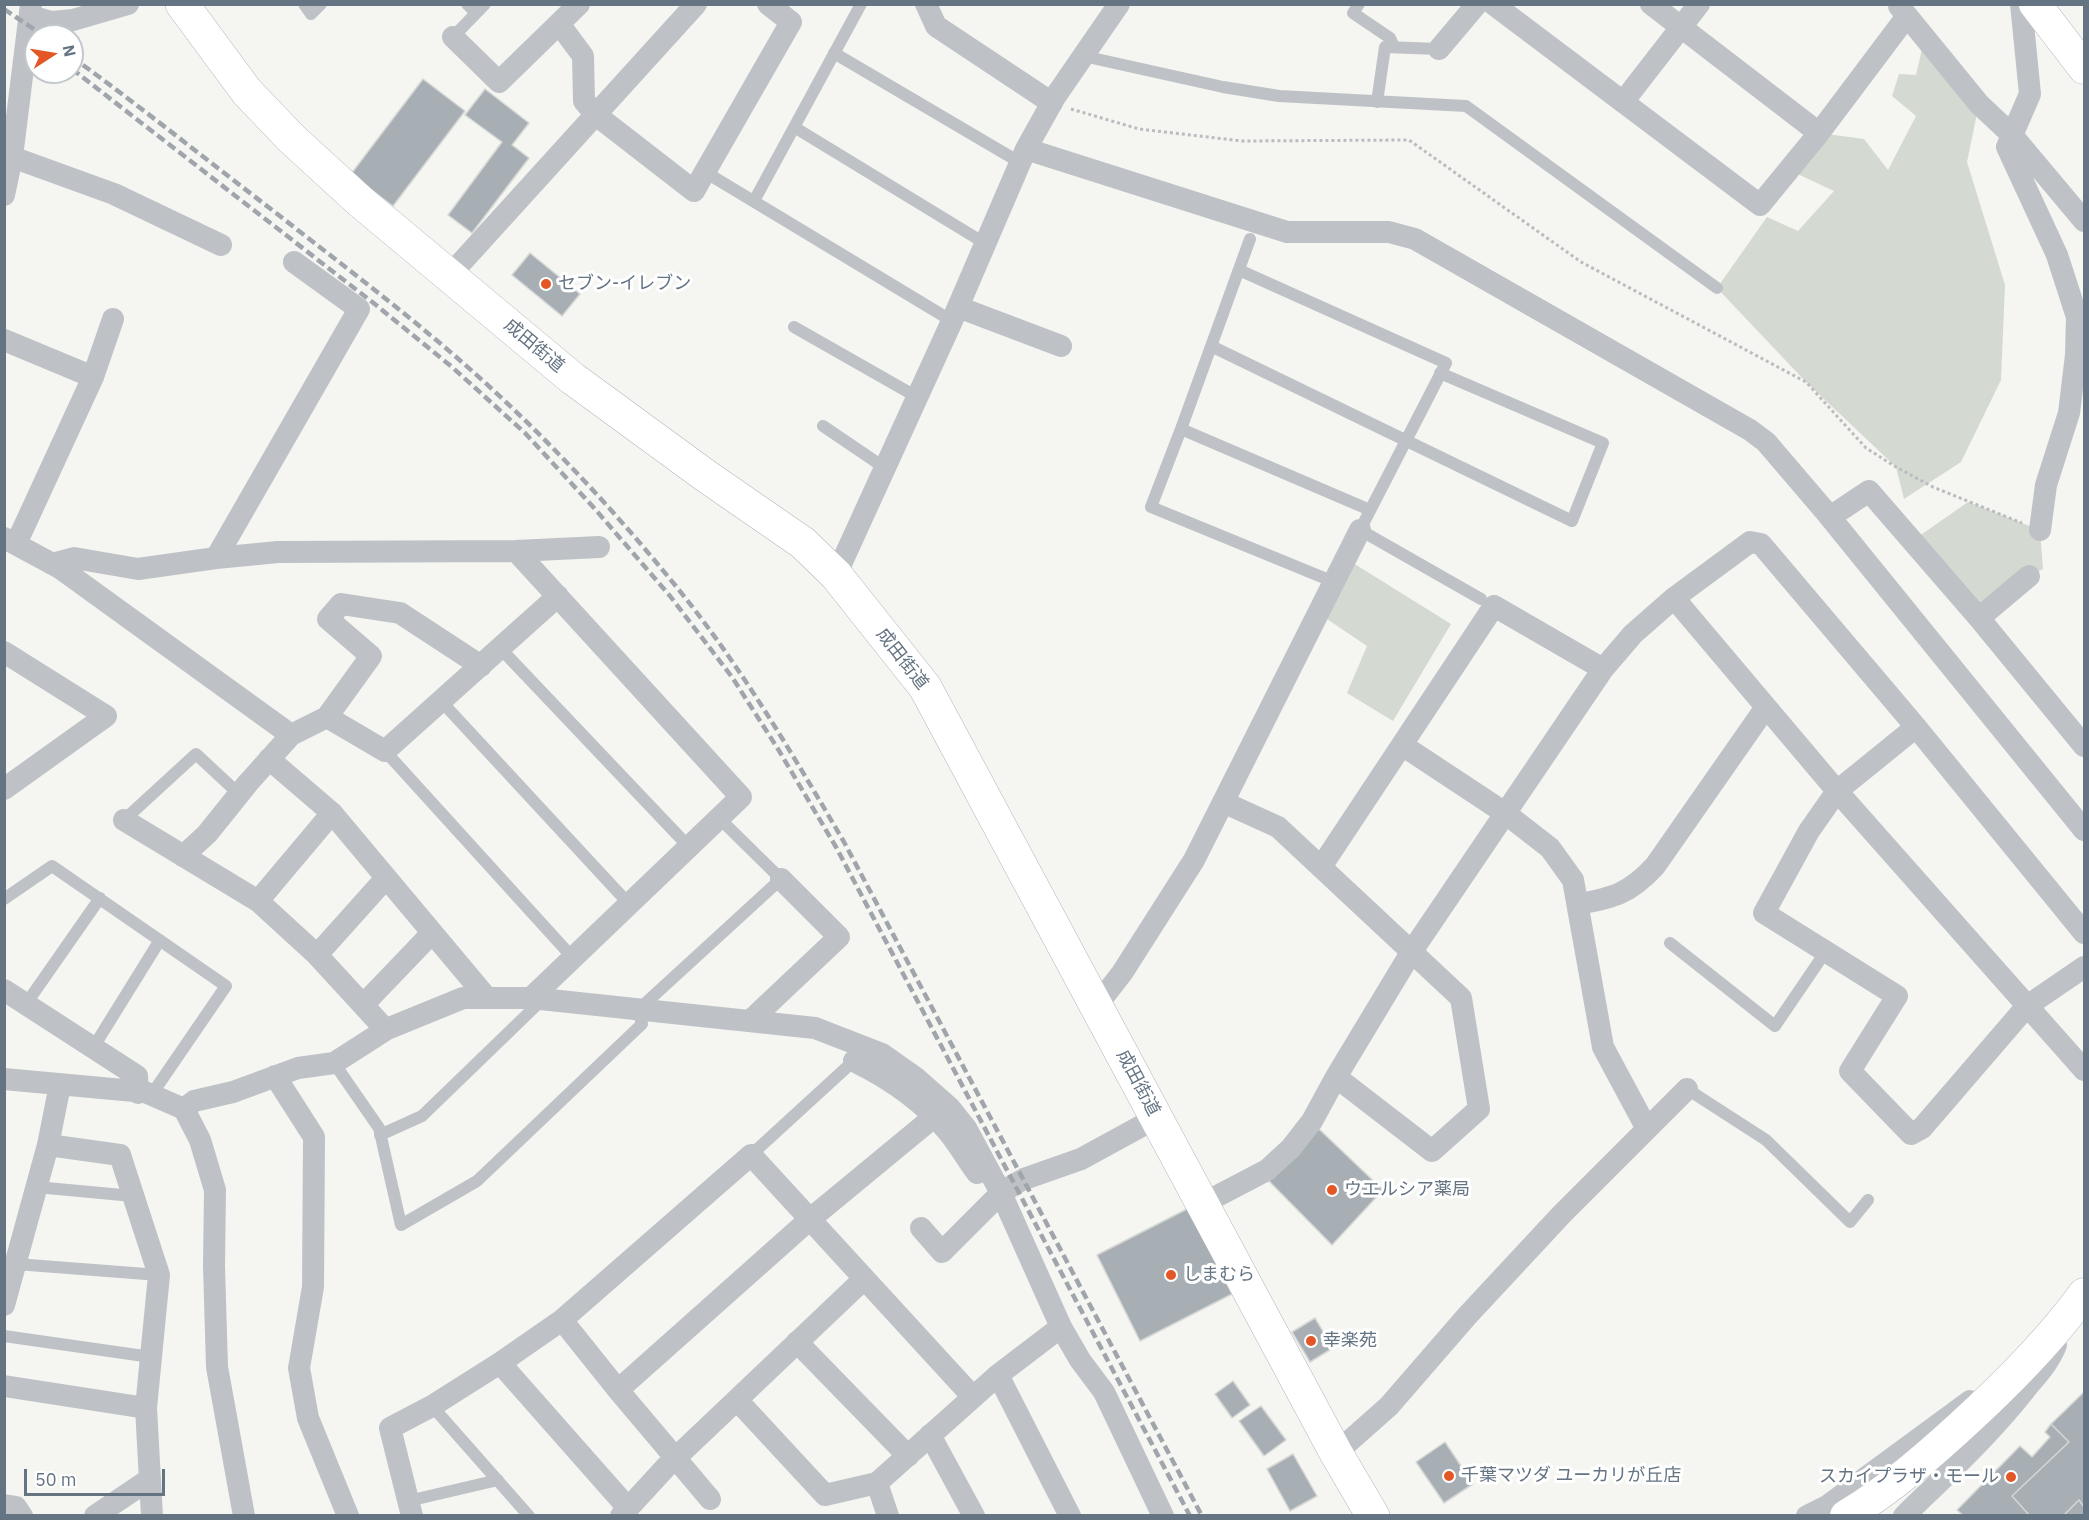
<!DOCTYPE html>
<meta charset="utf-8">
<style>
body{margin:0}
#map{position:relative;width:2089px;height:1520px;overflow:hidden;background:#f5f5f1;font-family:"IBM Plex Sans",sans-serif}
canvas{display:block}
.frame{position:absolute;inset:0;border:6px solid #647483;pointer-events:none}
.north{position:absolute;left:24px;top:24px;width:60px;height:60px;box-sizing:border-box;background:#fff;border:2px solid #c1c7cd;border-radius:50%;rotate:78deg;font-size:16px;font-weight:700;line-height:24px;text-align:center;color:#647483}
.north::after{content:'';display:block;margin:auto;width:21px;height:27px;background:#e25725;clip-path:polygon(50% 0,100% 100%,50% 72%,0 100%)}
.scale{position:absolute;left:24px;top:1469px;width:141px;height:27px;box-sizing:border-box;border:3px solid #647483;border-top:0;padding-left:8px;font-size:18px;line-height:21px;white-space:nowrap;color:#647483;-webkit-text-stroke:4px #fff;paint-order:stroke}
</style>
<div id="map">
<canvas width="2089" height="1520"></canvas>
<div class="frame"></div>
<div class="north">N</div>
<div class="scale">50 m</div>
</div>
<script>
const g = document.querySelector('canvas').getContext('2d');
g.lineJoin = 'round';
function paint(path, color) {
  g.fillStyle = color;
  g.fill(path, 'evenodd');
}
function trace(path, color, width, dash) {
  g.strokeStyle = color;
  g.lineWidth = width;
  g.lineCap = dash ? 'butt' : 'round';
  g.setLineDash(dash || []);
  g.stroke(path);
}
function drawText(font, color, halo, rows, align = 'center') {
  g.font = font + ' "IBM Plex Sans","Noto Sans JP",sans-serif';
  g.lineWidth = 6;
  g.setLineDash([]);
  g.textBaseline = 'middle';
  g.strokeStyle = halo;
  g.fillStyle = color;
  for (const [text, x, y, turn = 0] of rows) {
    g.save();
    g.translate(x, y);
    g.rotate((+turn || 0) * Math.PI / 180);
    g.textAlign = isNaN(turn) ? turn : align;
    if (halo) g.strokeText(text, 0, 0);
    g.fillText(text, 0, 0);
    g.restore();
  }
}
const green = new Path2D(`
 M 1922,49 L 1979,104 L 1967,162 L 2005,285 L 2001,380 L 1961,462 L 1904,499 L 1896,467 L 1806,382 L 1717,288 L 1767,217 L 1798,231 L 1834,191 L 1789,170 L 1819,133 L 1864,139 L 1888,170 L 1916,116 L 1892,96 L 1899,74 L 1916,75 Z
 M 1968,502 L 2040,530 L 2043,569 L 2029,576 L 1979,618 L 1912,541 Z
 M 1345,558 L 1451,624 L 1393,721 L 1347,693 L 1367,646 L 1318,613 Z`);
const building = new Path2D(`
 M 423,79 L 465,111 L 393,206 L 351,174 Z
 M 485,89 L 529,123 L 512,145 L 529,158 L 472,233 L 448,215 L 502,142 L 465,115 Z
 M 530,253 L 580,294 L 562,316 L 512,275 Z
 M 1319,1129 L 1383,1190 L 1332,1245 L 1269,1181 Z
 M 1189,1208 L 1232,1294 L 1140,1341 L 1097,1255 Z
 M 1315,1318 L 1333,1348 L 1310,1362 L 1292,1332 Z
 M 1233,1381 L 1250,1405 L 1232,1418 L 1215,1394 Z
 M 2084,1392 L 2084,1507 L 2079,1500 L 2063,1516 L 2030,1516 L 2012,1496 L 2069,1442 L 2051,1424 Z
 M 1261,1406 L 1286,1440 L 1264,1456 L 1239,1421 Z
 M 2051,1424 L 2069,1442 L 2012,1496 L 2030,1516 L 1964,1516 L 1957,1510 L 2020,1446 L 2032,1457 L 2050,1437 L 2045,1432 Z
 M 1445,1442 L 1473,1484 L 1444,1503 L 1416,1462 Z
 M 1293,1454 L 1317,1496 L 1290,1511 L 1267,1469 Z
 M 2079,1500 L 2084,1507 L 2084,1516 L 2063,1516 Z`);
const path = new Path2D(`
 M 1071,109 L 1139,129 L 1242,141 L 1409,140 L 1581,262 L 1806,382 L 1866,448 L 1896,467 L 1933,487 L 2022,523`);
const lane = new Path2D(`
 M 304,4 L 311,14 L 321,4
 M 467,4 L 476,13
 M 1359,4 L 1353,13 L 1390,38 L 1394,47
 M 453,37 L 485,4
 M 834,53 L 1021,163
 M 1083,56 L 1223,87 L 1279,96 L 1466,106 L 1717,288
 M 1377,102 L 1385,47 L 1439,49
 M 794,127 L 986,244
 M 705,172 L 952,321
 M 754,201 L 861,4
 M 1250,239 L 1181,429 L 1370,510
 M 1239,270 L 1446,363 L 1360,530 L 1481,599
 M 794,327 L 917,397
 M 1211,346 L 1572,521 L 1603,443 L 1440,373
 M 823,426 L 885,468
 M 1181,429 L 1151,507 L 1334,582
 M 500,648 L 689,847
 M 441,701 L 629,904
 M 385,751 L 573,958
 M 124,820 L 196,754 L 239,794
 M 4,899 L 52,866 L 226,986 L 152,1094
 M 1670,943 L 1775,1026 L 1826,951
 M 26,1004 L 100,898
 M 93,1048 L 160,940
 M 334,1063 L 379,1128 L 401,1225 L 477,1181 L 642,1024 L 638,1010 L 781,879 L 719,818
 M 1687,1089 L 1766,1140 L 1850,1222 L 1868,1200
 M 380,1135 L 422,1116 L 543,999
 M 751,1155 L 858,1057
 M 36,1187 L 133,1196
 M 16,1264 L 159,1275
 M 4,1336 L 151,1357
 M 432,1406 L 529,1516
 M 408,1501 L 498,1480`);
const street = new Path2D(`
 M 926,4 L 936,26 L 1052,103
 M 1493,4 L 1760,205 L 1819,133 L 1907,16
 M 1651,4 L 1819,133
 M 2021,4 L 2030,94 L 2007,147 L 2057,255 L 2077,317 L 2076,355 L 2069,413 L 2046,485 L 2040,530
 M 1899,6 L 1979,104 L 2012,135 L 2084,221
 M 30,16 L 52,22 L 73,20 L 128,4
 M 560,25 L 583,56 L 584,101 L 596,115 L 694,191 L 791,22 L 768,4
 M 453,37 L 499,82 L 579,4
 M 1439,49 L 1477,4
 M 1623,102 L 1699,4
 M 1026,149 L 1287,232 L 1389,232 L 1415,239 L 1750,430 L 1766,442 L 1825,511 L 2084,830
 M 12,157 L 114,194 L 221,245
 M 4,195 L 12,157 L 31,4
 M 449,276 L 696,4
 M 958,307 L 1061,346
 M 4,340 L 93,377
 M 1830,517 L 1869,491 L 1979,618 L 2084,746
 M 4,538 L 60,568 L 291,735
 M 16,544 L 93,377 L 113,319
 M 516,551 L 741,797 L 531,998
 M 216,558 L 359,309 L 294,262
 M 52,564 L 74,558 L 138,569 L 216,558 L 278,552 L 516,551 L 599,547
 M 836,575 L 952,321 L 1026,149 L 1055,97 L 1119,4
 M 1674,598 L 1837,791 L 2084,1070
 M 1979,618 L 2029,576
 M 4,652 L 106,716 L 4,789
 M 327,717 L 385,751 L 558,596
 M 1916,727 L 1837,791 L 1809,831 L 1764,913 L 1897,996 L 1850,1071 L 1911,1134 L 1922,1128 L 2027,1006 L 2084,967
 M 1402,745 L 1505,813 L 1550,848 L 1573,880 L 1603,1047 L 1647,1129
 M 269,759 L 332,813 L 487,998
 M 1223,802 L 1278,827 L 1461,998 L 1479,1109 L 1432,1151 L 1336,1077
 M 124,820 L 258,901 L 317,955 L 385,1029
 M 183,856 L 207,834 L 248,783 L 291,735 L 327,717 L 371,656 L 328,619 L 341,604 L 400,613 L 481,666
 M 1321,867 L 1494,606 L 1603,669
 M 258,901 L 332,813
 M 1578,904 C 1614,898 1630,893 1655,866 L 1766,707
 M 317,955 L 386,878
 M 4,990 L 137,1076 L 138,1093
 M 363,1005 L 432,933
 M 1097,1005 L 1122,973 L 1194,860 L 1360,530
 M 750,1021 L 839,937 L 781,879
 M 854,1061 C 891,1079 924,1102 950,1134 C 960,1147 968,1161 977,1173
 M 275,1076 L 314,1137 L 313,1287 L 299,1368 L 308,1418 L 348,1516
 M 4,1079 L 145,1092 L 184,1109 L 200,1140 L 215,1190 L 214,1266 L 217,1367 L 244,1516
 M 184,1109 L 194,1101 L 233,1092 L 298,1068 L 334,1063 L 387,1029 L 463,998 L 531,998 L 815,1028 L 882,1054 L 916,1078 L 950,1108 L 966,1128 L 1001,1193 L 1061,1327 L 1080,1360 L 1104,1392 L 1163,1516
 M 48,1145 L 120,1155 L 159,1275 L 146,1408 L 152,1516
 M 1204,1203 L 1267,1170 L 1291,1148 L 1312,1121 L 1336,1077 L 1412,951 L 1603,669 L 1633,634 L 1674,598 L 1750,542 L 1761,544 L 1916,727 L 2084,933
 M 921,1228 L 942,1252 L 1001,1193 L 1015,1184 L 1024,1179 L 1081,1159 L 1156,1118
 M 4,1305 L 48,1145 L 60,1085
 M 562,1320 L 618,1390 L 710,1499
 M 797,1342 L 908,1456
 M 500,1363 L 628,1508
 M 998,1375 L 1070,1516
 M 4,1386 L 146,1408
 M 618,1390 L 809,1220 L 935,1116
 M 737,1400 L 825,1495 L 877,1483 L 998,1375 L 1061,1327
 M 930,1435 L 974,1516
 M 1336,1453 L 1389,1406 L 1467,1316 L 1561,1215 L 1687,1089
 M 877,1483 L 888,1516
 M 4,1505 L 16,1507 L 22,1516
 M 95,1516 L 150,1479
 M 412,1516 L 390,1428 L 432,1406 L 500,1363 L 562,1320 L 751,1155 L 973,1397
 M 621,1516 L 666,1467 L 864,1279
 M 1807,1516 L 1827,1506 L 1970,1401
 M 1904,1516 C 1947,1474 1991,1434 2028,1386 C 2039,1373 2050,1361 2056,1345`);
const secondary = new Path2D(`
 M 2035,4 L 2084,68
 M 1846,1516 C 1889,1490 1926,1458 1962,1425 C 2007,1384 2049,1342 2084,1294`);
const highway = new Path2D(`
 M 182,4 L 247,92 L 292,139 L 361,202 L 572,378 L 706,476 L 803,543 L 836,575 L 925,687 L 1336,1453 L 1373,1516`);
const rail = new Path2D(`
 M 4,9 L 44,36
 M 72,57 C 141,107 208,161 276,213 C 336,260 397,306 455,356 C 536,426 611,506 679,590 C 742,668 793,755 844,842 L 1202,1516
 M 72,69 L 376,305 L 452,367 L 525,433 L 595,509 L 670,596 L 732,677 L 778,749 L 836,847 L 1190,1516`);
const markers = [
 [546,284,6,"#e25725"],
 [1332,1190,6,"#e25725"],
 [1171,1275,6,"#e25725"],
 [1311,1341,6,"#e25725"],
 [1449,1476,6,"#e25725"],
 [2011,1477,6,"#e25725"]
];
const poiNames = [
 ["セブン-イレブン",558,284],
 ["ウエルシア薬局",1344,1190],
 ["しまむら",1183,1275],
 ["幸楽苑",1323,1341],
 ["千葉マツダ ユーカリが丘店",1461,1476],
 ["スカイプラザ・モール",1999,1477,"right"]
];
const streetNames = [
 ["成田街道",534,346,40],
 ["成田街道",902,659,52],
 ["成田街道",1138,1083,62]
];
paint(green, '#d4dad1');
paint(building, '#a7afb5');
trace(building, '#d6d7d4', 1.5);
trace(secondary, '#b2b7bc', 33);
trace(highway, '#b3b6ba', 34);
trace(path, '#babcbf', 3, [3, 3]);
trace(lane, '#bec2c6', 12);
trace(street, '#bec2c6', 22);
trace(secondary, '#fff', 32);
trace(highway, '#fff', 33);
trace(rail, '#9fa5ab', 4.5, [9, 4.5]);
for (const [x, y, r, color] of markers) {
  const dot = new Path2D();
  dot.arc(x, y, r, 0, 2 * Math.PI);
  g.fillStyle = color;
  g.fill(dot);
  trace(dot, '#fff', 2);
}
drawText('18px', '#647483', '#fff', poiNames, 'left');
drawText('18px', '#647483', '#fff', streetNames);
</script>
